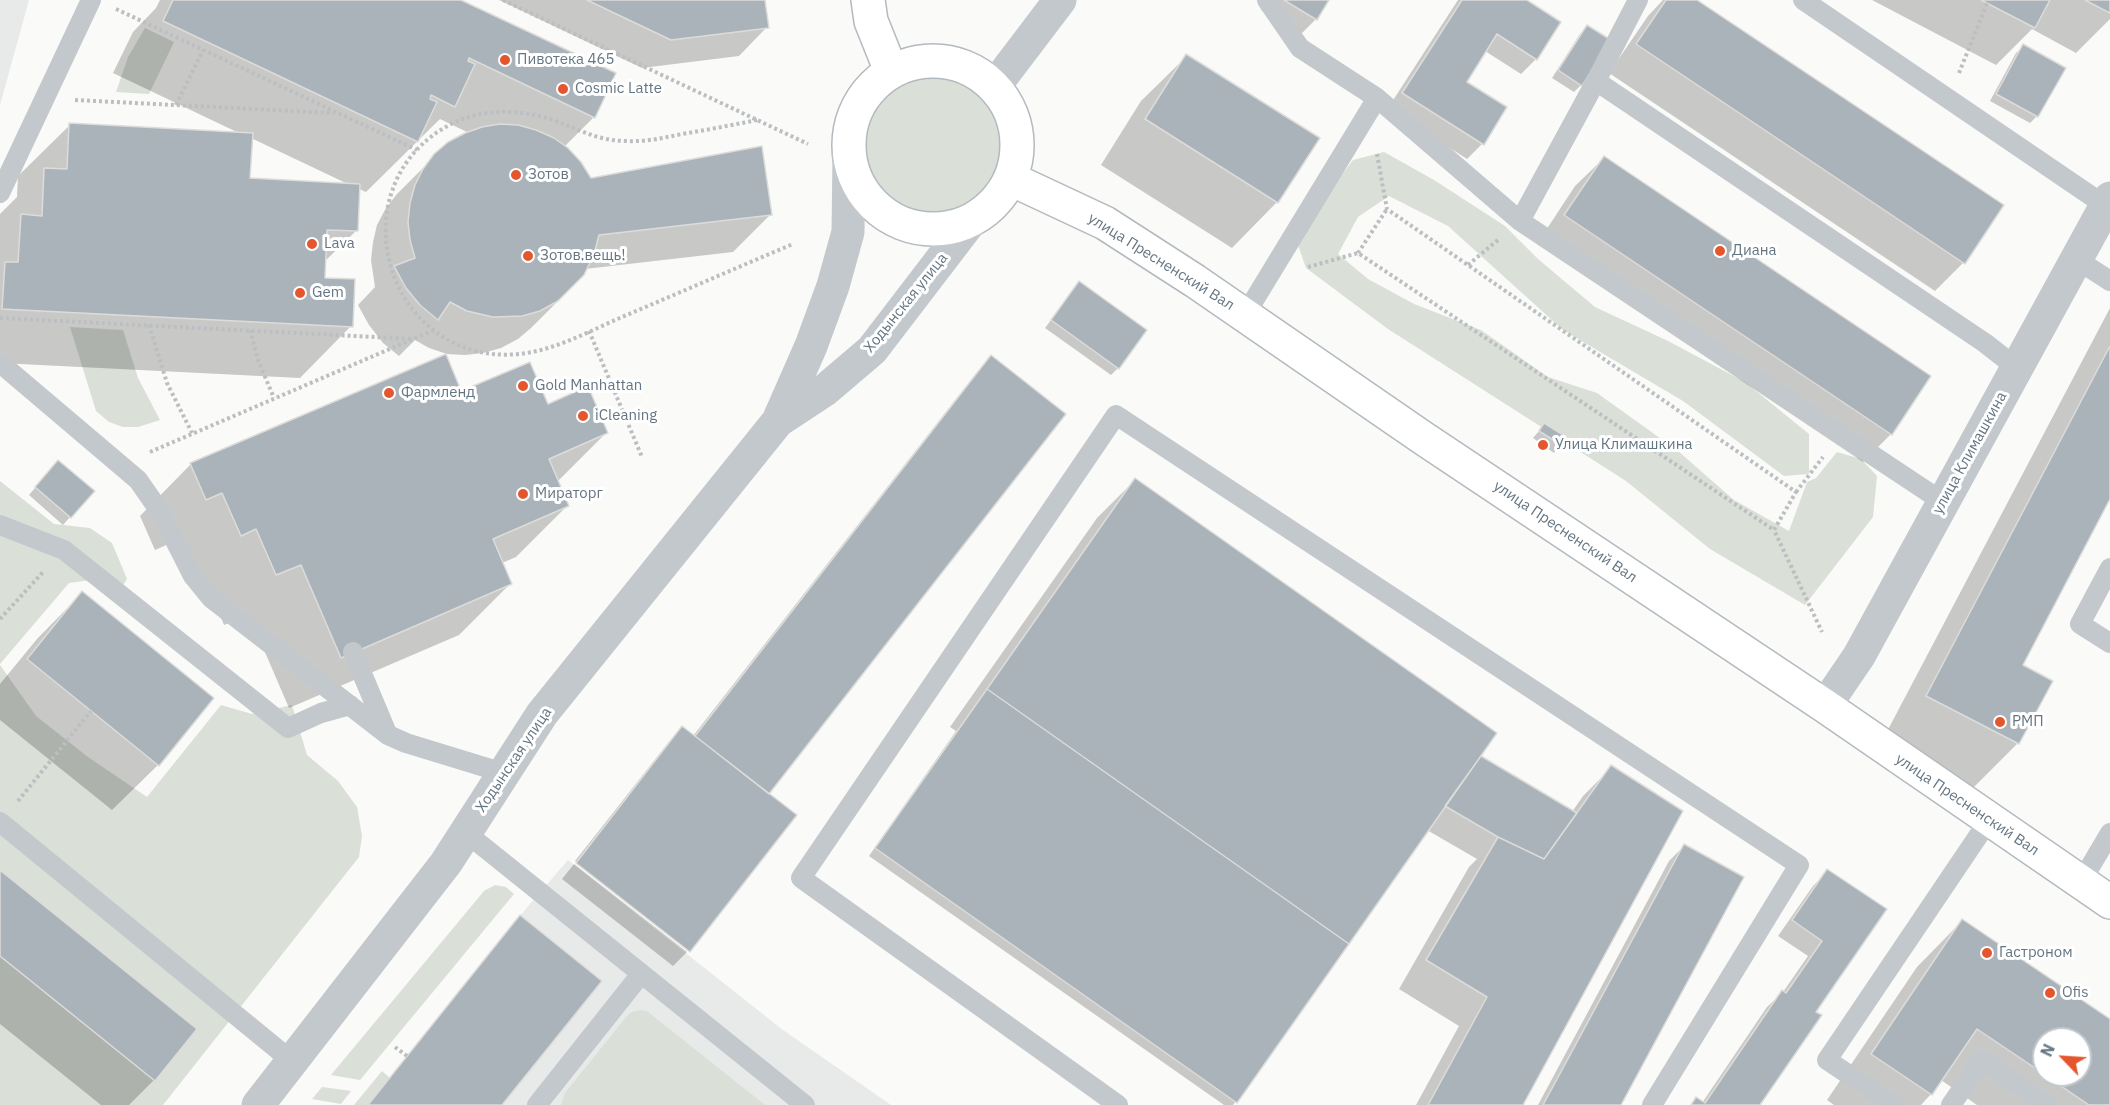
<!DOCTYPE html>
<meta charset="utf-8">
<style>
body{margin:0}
#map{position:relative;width:2110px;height:1105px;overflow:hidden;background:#fafaf8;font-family:"IBM Plex Sans",sans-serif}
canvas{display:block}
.north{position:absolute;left:2032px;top:1027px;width:60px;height:60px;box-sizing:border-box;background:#fff;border:2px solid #c1c8cd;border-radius:50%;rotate:295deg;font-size:16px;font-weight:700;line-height:24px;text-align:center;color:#657683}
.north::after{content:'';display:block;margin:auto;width:21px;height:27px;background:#e4572e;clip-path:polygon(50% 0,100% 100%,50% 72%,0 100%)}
</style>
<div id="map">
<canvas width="2110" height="1105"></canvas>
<div class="north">N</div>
</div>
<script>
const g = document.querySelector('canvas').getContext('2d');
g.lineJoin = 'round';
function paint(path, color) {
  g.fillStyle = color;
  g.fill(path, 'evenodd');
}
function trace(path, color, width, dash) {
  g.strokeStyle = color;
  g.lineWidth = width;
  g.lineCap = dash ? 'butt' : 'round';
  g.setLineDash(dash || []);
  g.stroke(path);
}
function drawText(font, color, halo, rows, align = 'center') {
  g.font = font + ' "IBM Plex Sans",sans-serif';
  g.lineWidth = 6;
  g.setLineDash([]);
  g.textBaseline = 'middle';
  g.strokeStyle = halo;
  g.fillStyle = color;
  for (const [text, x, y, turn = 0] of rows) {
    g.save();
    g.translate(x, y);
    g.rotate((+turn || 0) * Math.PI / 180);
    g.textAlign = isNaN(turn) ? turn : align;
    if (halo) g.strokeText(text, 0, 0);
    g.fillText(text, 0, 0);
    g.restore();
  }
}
const built = new Path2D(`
 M 0,0 L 29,0 L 0,105 Z
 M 568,860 L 783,1030 L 891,1105 L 368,1105 L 529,905 Z`);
const green = new Path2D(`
 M 145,28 L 174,42 L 149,94 L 116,92 L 128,57 Z
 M861 145a73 73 0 1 1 146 0a73 73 0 1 1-146 0Z
 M 1384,152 L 1434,180 L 1505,226 L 1538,259 L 1595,307 L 1668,341 L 1745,382 L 1809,434 L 1809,474 L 1784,476 L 1683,401 L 1563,330 L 1448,226 L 1389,196 L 1358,217 L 1338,254 L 1368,279 L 1414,304 L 1481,330 L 1548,377 L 1597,393 L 1678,451 L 1734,500 L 1789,531 L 1807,482 L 1816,478 L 1837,452 L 1861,459 L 1877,476 L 1873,517 L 1805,605 L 1710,549 L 1626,481 L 1388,329 L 1306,268 L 1298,245 L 1320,203 L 1353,160 Z
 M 70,327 L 123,330 L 138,378 L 160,420 L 138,427 L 123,427 L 109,422 L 96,411 Z
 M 0,481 L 54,524 L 90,528 L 112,543 L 127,579 L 117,595 L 98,579 L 69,583 L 0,664 Z
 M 0,665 L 36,716 L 88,757 L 147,797 L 221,705 L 252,714 L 292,705 L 307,755 L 338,781 L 357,807 L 362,836 L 359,857 L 163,1105 L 0,1105 L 0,956 L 155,1081 L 197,1029 L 0,870 Z
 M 495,885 L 506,887 L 514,894 L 360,1080 L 331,1075 L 484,891 Z
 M 640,1010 L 647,1011 L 653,1016 L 765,1105 L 561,1105 L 565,1093 L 627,1016 L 632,1012 Z
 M 382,1071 L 390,1078 L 368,1105 L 354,1105 Z
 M 322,1087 L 351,1091 L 341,1104 L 312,1099 Z`);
const shadow = new Path2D(`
 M 160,0 L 457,0 L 594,117 L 564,147 L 590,179 L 771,214 L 733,252 L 585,269 L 570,289 L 531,328 L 518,339 L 501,348 L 483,353 L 465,355 L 447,354 L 429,348 L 415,340 L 399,356 L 383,343 L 369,325 L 358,305 L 375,287 L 371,260 L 373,242 L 377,225 L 386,208 L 397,194 L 435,156 L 469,133 L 440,119 L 366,192 L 359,189 L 356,231 L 324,262 L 324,279 L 351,326 L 300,378 L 0,363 L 0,214 L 17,197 L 18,176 L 70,125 L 241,134 L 113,73 L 133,32 L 156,8 ZM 251,138 L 350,185 L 249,179 Z
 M 499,0 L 764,0 L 767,27 L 739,56 L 642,68 Z
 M 1267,0 L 1327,0 L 1316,19 L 1301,34 L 1261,10 Z
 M 1458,0 L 1524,0 L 1536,59 L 1521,74 L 1485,51 L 1465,82 L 1482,144 L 1467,159 L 1388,108 Z
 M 1663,0 L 1694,0 L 1963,263 L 1935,291 L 1609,73 L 1648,16 Z
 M 1872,0 L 2110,0 L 2110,19 L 2076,53 L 2032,29 L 1996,65 Z
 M 1587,26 L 1581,85 L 1574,92 L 1552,78 L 1580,34 Z
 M 2024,46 L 2037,116 L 2030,123 L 1990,101 L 2016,53 Z
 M 1187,56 L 1277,202 L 1232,248 L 1101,165 L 1141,101 Z
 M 1604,158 L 1891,434 L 1863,462 L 1537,244 L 1575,186 Z
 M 1079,283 L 1118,368 L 1111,375 L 1045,328 Z
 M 2110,308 L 2110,496 L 2021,666 L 2051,681 L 2018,743 L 1972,789 L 1882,741 Z
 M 992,357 L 767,794 L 689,950 L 575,861 L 668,743 L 683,728 L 693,736 L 977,372 Z
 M 459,387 L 448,398 L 547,406 L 606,433 L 557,482 L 567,506 L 516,557 L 502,563 L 510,584 L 459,635 L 289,708 L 249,615 L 224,625 L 205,579 L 171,543 L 155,550 L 140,516 L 191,464 Z
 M 1545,424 L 1566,439 L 1554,453 L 1533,438 Z
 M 51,469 L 93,491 L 63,525 L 29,495 Z
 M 1135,480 L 1479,756 L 1572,812 L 1583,796 L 1612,767 L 1521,1105 L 1416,1105 L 1459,1026 L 1399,989 L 1469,867 L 1477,859 L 1427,830 L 1233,1105 L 1224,1105 L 869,856 L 956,731 L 950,727 L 1097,518 Z
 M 82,593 L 158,765 L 112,810 L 0,720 L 0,684 L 37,639 Z
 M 1684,846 L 1620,1105 L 1538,1105 L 1669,861 Z
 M 574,864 L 687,952 L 673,966 L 562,879 Z
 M 1828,871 L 1884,909 L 1814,1012 L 1758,1105 L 1691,1105 L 1696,1099 L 1702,1103 L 1767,1007 L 1783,992 L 1808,956 L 1778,936 L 1813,886 Z
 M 0,872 L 154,1080 L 129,1105 L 101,1105 L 0,1024 Z
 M 1962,921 L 2110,1021 L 2110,1105 L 1977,1105 L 1941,1080 L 1931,1094 L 1921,1105 L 1834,1105 L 1827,1100 L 1917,967 ZM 2044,1039 L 2080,1039 L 2080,1075 L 2044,1075 Z`);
const building = new Path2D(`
 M 173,0 L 461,0 L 616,73 L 595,118 L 469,58 L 468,61 L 475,64 L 455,107 L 431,95 L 430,99 L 437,102 L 418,142 L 163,21 Z
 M 587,0 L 765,0 L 769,28 L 671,40 Z
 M 1284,0 L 1329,0 L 1317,20 Z
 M 1462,0 L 1527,0 L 1561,22 L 1537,60 L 1497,34 L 1467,82 L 1507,107 L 1484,145 L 1402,93 Z
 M 1666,0 L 1697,0 L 2004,205 L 1965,264 L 1636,44 Z
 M 1981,0 L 2050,0 L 2035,28 Z
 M 2085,0 L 2110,0 L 2110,13 Z
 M 1587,25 L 1611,40 L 1582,86 L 1558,70 Z
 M 2023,44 L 2066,68 L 2038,117 L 1996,94 Z
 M 1186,54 L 1320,138 L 1278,203 L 1145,119 Z
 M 69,123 L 253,133 L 250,178 L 360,184 L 358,231 L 327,230 L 325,278 L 355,279 L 353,327 L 2,309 L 5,262 L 18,262 L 21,214 L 42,216 L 44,168 L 67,169 Z
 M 500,124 L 518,125 L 536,130 L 554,138 L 568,148 L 581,162 L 591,178 L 762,146 L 772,215 L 599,235 L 594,254 L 584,275 L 558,301 L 540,311 L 522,316 L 493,317 L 467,311 L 450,302 L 438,320 L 420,305 L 406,288 L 394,266 L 415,258 L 410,240 L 408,222 L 410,203 L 415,185 L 423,169 L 434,154 L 448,142 L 465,133 L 482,127 Z
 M 1604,156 L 1931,376 L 1892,435 L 1564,215 Z
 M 1079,281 L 1147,330 L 1119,369 L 1051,320 Z
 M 2110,346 L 2110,499 L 2023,665 L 2053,681 L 2019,744 L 1926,696 Z
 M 446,354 L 460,388 L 453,391 L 454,394 L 530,362 L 548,404 L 588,386 L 608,433 L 549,459 L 569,506 L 493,539 L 512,584 L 341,658 L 301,565 L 276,575 L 256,529 L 241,536 L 222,493 L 206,500 L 190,463 Z
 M 991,355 L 1066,414 L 769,794 L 695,736 Z
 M 1544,423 L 1568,438 L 1563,446 L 1539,431 Z
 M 58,460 L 95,491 L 71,518 L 35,487 Z
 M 1135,478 L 1497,733 L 1349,944 L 987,689 Z
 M 82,591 L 214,698 L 159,766 L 27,659 Z
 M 987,689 L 1349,944 L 1237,1103 L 875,848 Z
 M 682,726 L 797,815 L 690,952 L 576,863 Z
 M 1481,756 L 1577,813 L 1544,859 L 1498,837 L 1445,806 Z
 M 1611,765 L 1683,811 L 1523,1105 L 1428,1105 L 1487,997 L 1426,960 L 1498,837 L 1544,859 Z
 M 1684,844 L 1744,877 L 1621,1105 L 1543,1105 Z
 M 1827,869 L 1887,909 L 1816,1012 L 1822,1015 L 1760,1105 L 1691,1105 L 1696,1097 L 1705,1103 L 1782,990 L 1786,993 L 1822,941 L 1792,920 Z
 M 0,870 L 197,1029 L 155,1081 L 0,956 Z
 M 520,915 L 602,981 L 502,1105 L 368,1105 Z
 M 1962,919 L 2110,1019 L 2110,1105 L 2089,1105 L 2045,1075 L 2080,1075 L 2080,1039 L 2044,1039 L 2044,1074 L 1977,1029 L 1932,1095 L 1871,1054 Z`);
const path = new Path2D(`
 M 503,0 L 808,144
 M 116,9 L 417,150
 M 1959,73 L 1987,3
 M 75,100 L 334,113
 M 176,105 L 203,50
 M 757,120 C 732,125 707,130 682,134 C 663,138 645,142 626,141 C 598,141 578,129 553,120 C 521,109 482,108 451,124 C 333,186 386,367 520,354 C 555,350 590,331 622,317 C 679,293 736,268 793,244
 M 1377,154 L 1387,209 L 1796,492 L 1774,530 L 1822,632
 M 1358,253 L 1387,209
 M 1468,265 L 1499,239
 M 1308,267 L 1358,253 L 1774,530
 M 0,318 L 414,339
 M 149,325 L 167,383 L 192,433
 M 250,330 L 258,360 L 274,398
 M 589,331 L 642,457
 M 150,452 L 434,330
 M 1796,492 L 1823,457
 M 0,619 L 44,571
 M 18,801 L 91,711
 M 395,1047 L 407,1056`);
const service = new Path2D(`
 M 1267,0 L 1300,48 L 1377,98 L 1520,221 L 1943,502
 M 1638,0 L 1596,81 L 1985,343 L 2017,368
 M 1803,0 L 2106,206
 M 0,193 L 91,0
 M 1520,221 L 1596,81
 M 2076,259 L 2110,281
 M 1245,315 L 1377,98
 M 0,363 L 138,480 L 161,513 L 193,576 L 211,598 L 388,735 L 406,743 L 504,773
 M 0,525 L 64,550 L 288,728 L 321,713 L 350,705
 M 2110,568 L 2080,624 L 2110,643
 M 353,652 L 387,733
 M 0,822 L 293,1062
 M 465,832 L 805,1105
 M 2081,882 L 2110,833
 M 537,1105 L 641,974
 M 1118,1105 L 801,878 L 1116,415 L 1799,865 L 1652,1105
 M 1894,1105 L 1827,1060 L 1989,820
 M 1951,1105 L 1982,1060 L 2047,1105`);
const minor = new Path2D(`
 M 1825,706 L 1859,656 L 2110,198`);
const tertiary = new Path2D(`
 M 994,87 L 1060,0
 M 778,421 L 825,390 L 872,350 L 970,222
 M 258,1105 L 446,863 L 542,714 L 778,421 L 811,346 L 833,286 L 848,232 L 849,155`);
const secondary = new Path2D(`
 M 868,0 L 871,21 L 891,71
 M849 145a84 84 0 1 1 168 0a84 84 0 1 1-168 0Z
 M 1011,179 L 1105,223 L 1195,281 L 1423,438 L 1825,706 L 2110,902`);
const markers = [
 [505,60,6,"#e4572e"],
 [563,89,6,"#e4572e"],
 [516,175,6,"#e4572e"],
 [312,244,6,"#e4572e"],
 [1720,251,6,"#e4572e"],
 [528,256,6,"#e4572e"],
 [300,293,6,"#e4572e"],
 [523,386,6,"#e4572e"],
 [389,393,6,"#e4572e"],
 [583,416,6,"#e4572e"],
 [1543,445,6,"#e4572e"],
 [523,494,6,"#e4572e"],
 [2000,722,6,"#e4572e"],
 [1987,953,6,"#e4572e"],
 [2050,993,6,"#e4572e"]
];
const poiNames = [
 ["Пивотека 465",517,60],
 ["Cosmic Latte",575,89],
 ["Зотов",528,175],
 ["Lava",324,244],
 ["Диана",1732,251],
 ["Зотов.вещь!",540,256],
 ["Gem",312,293],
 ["Gold Manhattan",535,386],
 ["Фармленд",401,393],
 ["iCleaning",595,416],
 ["Улица Климашкина",1555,445],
 ["Мираторг",535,494],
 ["РМП",2012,722],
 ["Гастроном",1999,953],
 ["Ofis",2062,993]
];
const streetNames = [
 ["улица Пресненский Вал",1161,262,32],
 ["Ходынская улица",906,303,-51],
 ["улица Климашкина",1970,453,-61],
 ["улица Пресненский Вал",1565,532,34],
 ["Ходынская улица",514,760,-56],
 ["улица Пресненский Вал",1967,805,34]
];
paint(built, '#e8e9e9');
paint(green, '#dadfd7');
paint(shadow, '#0003');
paint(building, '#aab3b9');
trace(building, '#dcdcda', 1.5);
trace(secondary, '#b3babf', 36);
trace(path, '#bbbfc2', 4, [3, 3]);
trace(service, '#c3c8cc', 20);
trace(minor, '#c3c8cc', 33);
trace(tertiary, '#c3c8cc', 33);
trace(secondary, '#fff', 33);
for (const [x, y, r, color] of markers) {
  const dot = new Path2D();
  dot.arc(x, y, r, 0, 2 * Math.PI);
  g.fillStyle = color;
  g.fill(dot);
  trace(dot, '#fff', 2);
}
drawText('15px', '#657683', '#fff', poiNames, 'left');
drawText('15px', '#657683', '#fff', streetNames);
</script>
